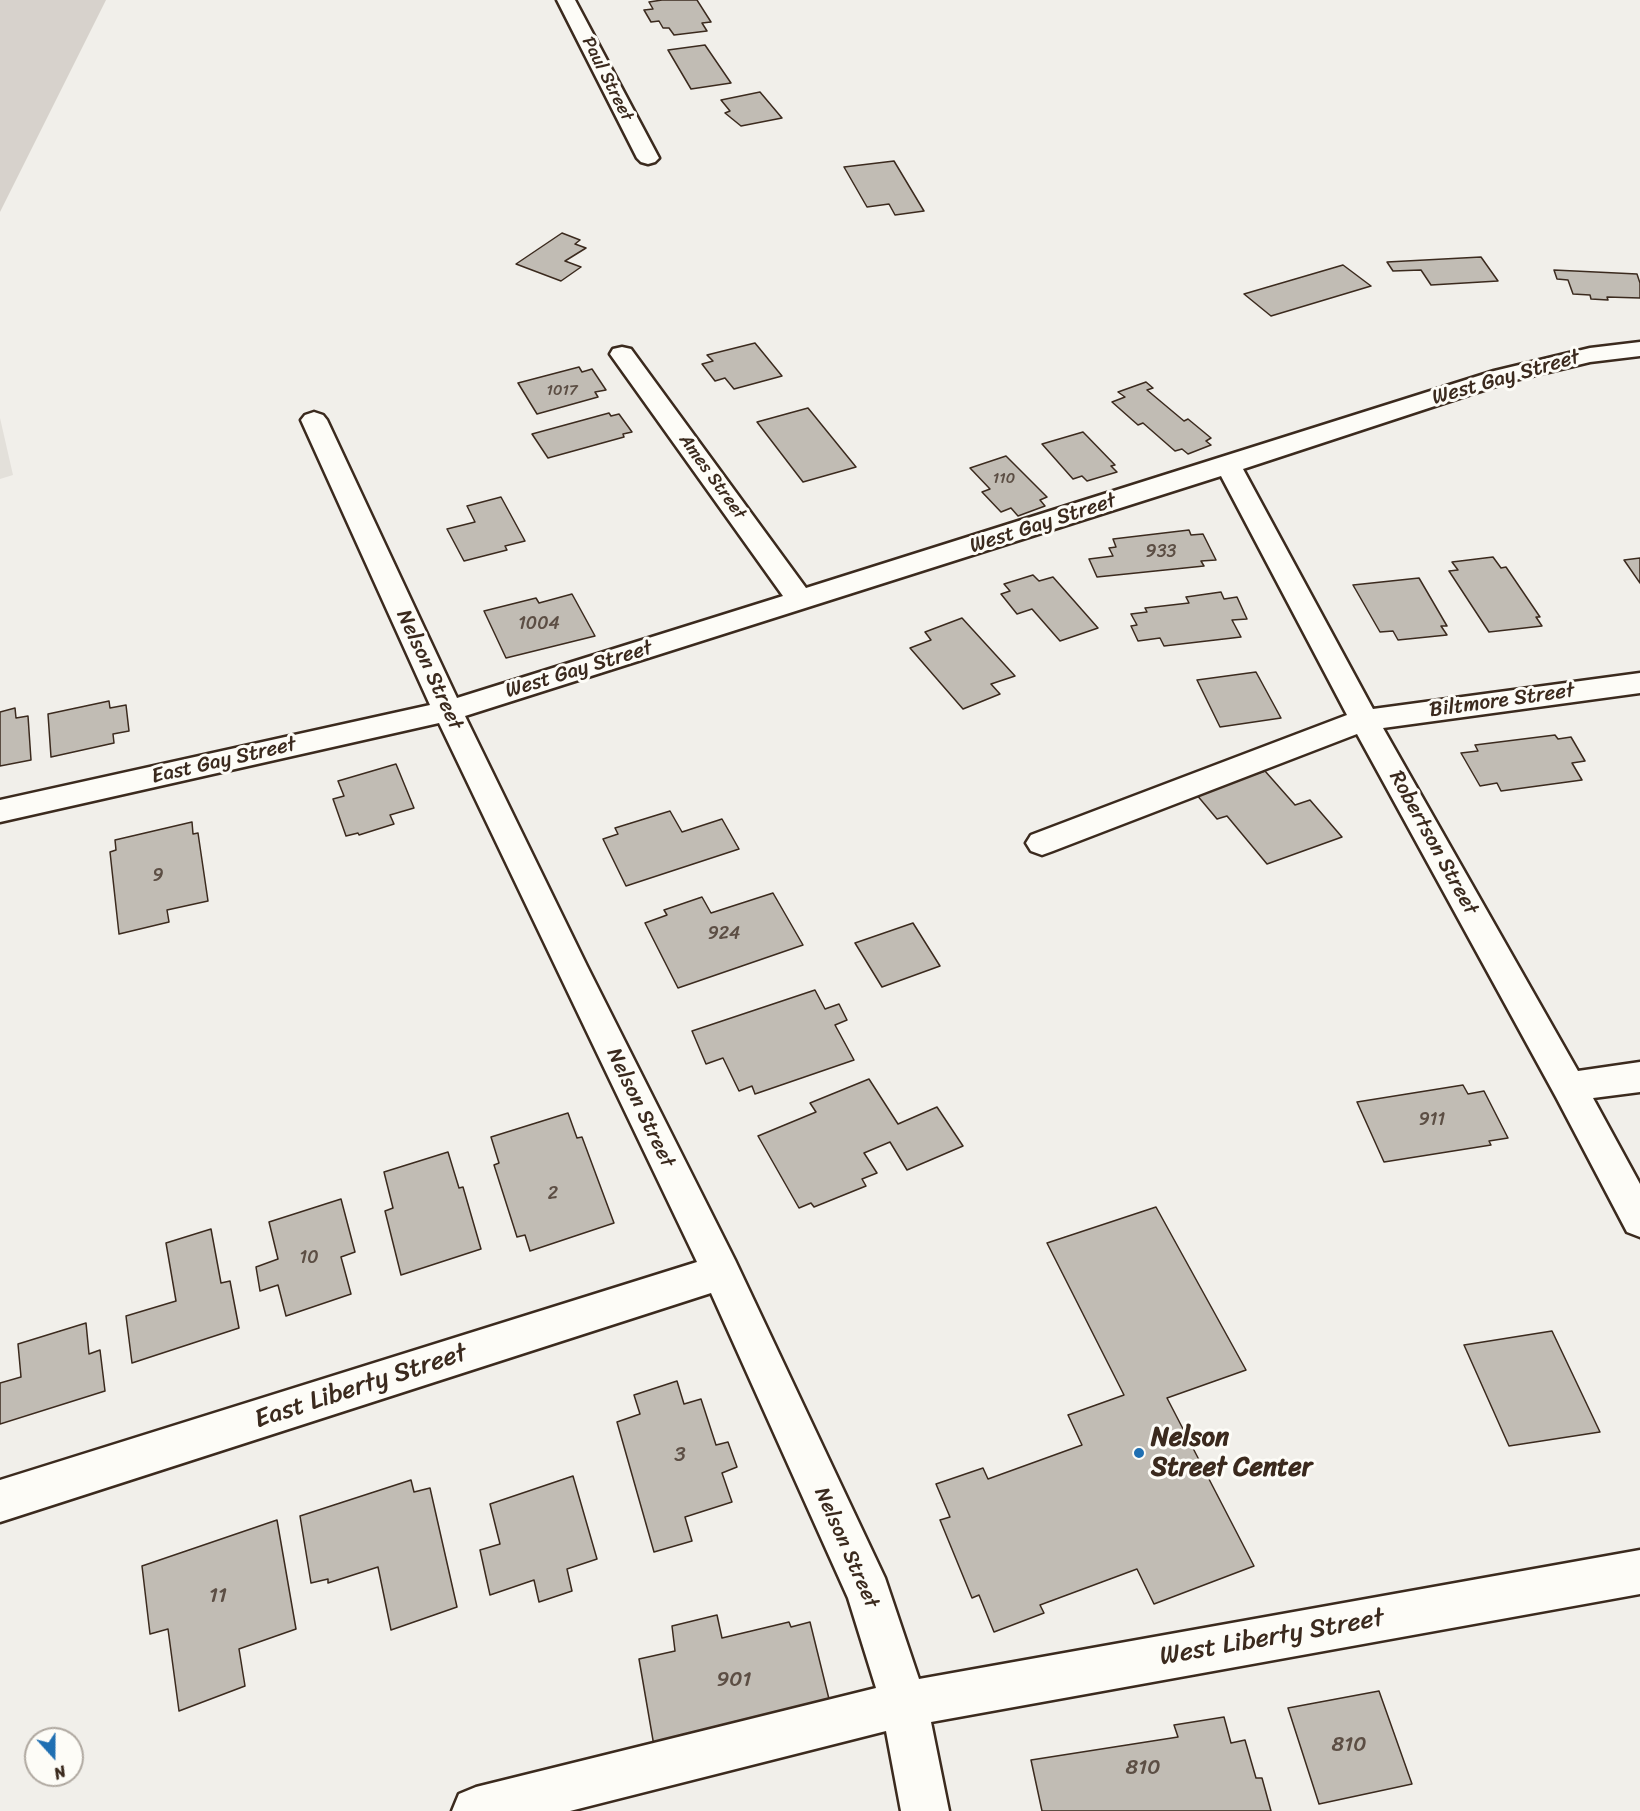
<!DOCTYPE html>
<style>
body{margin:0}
#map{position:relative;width:1640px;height:1811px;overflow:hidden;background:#f1efea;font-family:Sriracha,sans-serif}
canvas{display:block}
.north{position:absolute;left:24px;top:1727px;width:60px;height:60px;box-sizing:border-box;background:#fdfcf7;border:2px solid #afa8a0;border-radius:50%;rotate:159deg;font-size:16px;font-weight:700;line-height:24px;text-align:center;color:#3b2a1e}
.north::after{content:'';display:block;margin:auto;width:21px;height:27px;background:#1f6fb2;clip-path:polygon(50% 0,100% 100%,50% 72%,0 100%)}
</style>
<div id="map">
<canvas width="1640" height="1811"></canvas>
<div class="north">N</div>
</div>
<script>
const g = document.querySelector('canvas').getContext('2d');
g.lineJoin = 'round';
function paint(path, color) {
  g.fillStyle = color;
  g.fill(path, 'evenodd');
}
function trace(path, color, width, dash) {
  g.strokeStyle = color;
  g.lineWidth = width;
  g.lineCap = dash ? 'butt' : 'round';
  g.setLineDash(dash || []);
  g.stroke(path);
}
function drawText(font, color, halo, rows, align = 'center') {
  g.font = font + ' Sriracha,sans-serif';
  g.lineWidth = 6;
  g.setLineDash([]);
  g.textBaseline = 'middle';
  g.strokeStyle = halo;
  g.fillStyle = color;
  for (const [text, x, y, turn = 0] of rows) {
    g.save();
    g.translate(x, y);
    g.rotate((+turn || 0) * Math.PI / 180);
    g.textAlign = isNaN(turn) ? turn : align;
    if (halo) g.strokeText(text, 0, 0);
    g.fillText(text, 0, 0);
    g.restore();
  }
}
const built = new Path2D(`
 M 0,418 L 13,475 L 0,479 Z`);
const green = new Path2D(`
 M 0,0 L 106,0 L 0,212 Z`);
const building = new Path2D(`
 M 662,0 L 697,0 L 711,22 L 702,23 L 707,31 L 674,35 L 669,28 L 663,28 L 659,21 L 651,22 L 644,10 L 653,9 L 649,2 Z
 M 705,45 L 731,83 L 691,89 L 668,50 Z
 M 760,92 L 782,118 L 741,126 L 725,113 L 730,111 L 721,100 Z
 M 894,161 L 924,211 L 895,215 L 889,204 L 867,207 L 844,167 Z
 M 562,233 L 580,240 L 575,244 L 586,248 L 565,261 L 581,267 L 561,281 L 516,264 Z
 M 1481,257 L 1498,281 L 1431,285 L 1421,270 L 1393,271 L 1387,262 Z
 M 1343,265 L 1371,286 L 1271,316 L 1244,294 Z
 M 1554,270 L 1637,274 L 1640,283 L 1640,298 L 1607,297 L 1608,300 L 1591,299 L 1590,295 L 1573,294 L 1568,280 L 1557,279 Z
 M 755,343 L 782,376 L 734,389 L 725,378 L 715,381 L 702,364 L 713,361 L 707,355 Z
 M 579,367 L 582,372 L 592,369 L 606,390 L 595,392 L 598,397 L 537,414 L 518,383 Z
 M 1146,382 L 1153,388 L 1147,390 L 1184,421 L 1188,419 L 1211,438 L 1206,441 L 1211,445 L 1188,454 L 1182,449 L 1175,451 L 1143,423 L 1138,425 L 1112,402 L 1125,397 L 1118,392 Z
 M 808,408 L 856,467 L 803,482 L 757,422 Z
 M 609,413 L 611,416 L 619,414 L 632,432 L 623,434 L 624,437 L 548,458 L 532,434 Z
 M 1083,432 L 1115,465 L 1111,466 L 1117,472 L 1087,481 L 1082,476 L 1073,479 L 1042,444 Z
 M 1006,456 L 1047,497 L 1040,500 L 1045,506 L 1018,516 L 1011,508 L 1001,512 L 982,492 L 990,489 L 970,468 Z
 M 501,497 L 525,541 L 505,546 L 507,550 L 464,561 L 447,529 L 475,522 L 467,506 Z
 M 1189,530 L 1191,535 L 1203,534 L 1216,560 L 1201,561 L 1204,566 L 1097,577 L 1089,559 L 1113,556 L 1109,548 L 1116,547 L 1113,539 Z
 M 1493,557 L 1501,568 L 1506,567 L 1540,617 L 1536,617 L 1542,626 L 1489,632 L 1449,571 L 1458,570 L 1452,562 Z
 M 1640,558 L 1640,583 L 1624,560 Z
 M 1033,575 L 1039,581 L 1053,577 L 1098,628 L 1060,641 L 1032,609 L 1017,614 L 1001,594 L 1010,591 L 1004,584 Z
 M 1419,578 L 1447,626 L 1441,626 L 1447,635 L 1398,640 L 1393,631 L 1380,632 L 1353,585 Z
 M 1221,592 L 1224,599 L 1237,597 L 1247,619 L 1232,620 L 1241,637 L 1164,646 L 1160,638 L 1138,641 L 1131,626 L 1137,625 L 1131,614 L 1147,612 L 1145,608 L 1189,603 L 1186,597 Z
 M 572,594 L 595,636 L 506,658 L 484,611 L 536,598 L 539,603 Z
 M 962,618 L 1015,676 L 991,684 L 1000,694 L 963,709 L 910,648 L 931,640 L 925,632 Z
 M 1256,672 L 1281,718 L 1220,727 L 1197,680 Z
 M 109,701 L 110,708 L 126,705 L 129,731 L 113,734 L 114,743 L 51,757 L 48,714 Z
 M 15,708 L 16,718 L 28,716 L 31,760 L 0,766 L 0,712 Z
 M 1555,735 L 1558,739 L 1571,737 L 1585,761 L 1572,763 L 1582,780 L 1501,791 L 1497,783 L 1480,786 L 1461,753 L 1478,751 L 1475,745 Z
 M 396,764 L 414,808 L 390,815 L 394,824 L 359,835 L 358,833 L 346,836 L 333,799 L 344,796 L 338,781 Z
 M 1265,771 L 1295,805 L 1310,800 L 1342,837 L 1267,864 L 1227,816 L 1217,819 L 1196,794 Z
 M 670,811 L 682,832 L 722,819 L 739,849 L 626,886 L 603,839 L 618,834 L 615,828 Z
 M 192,822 L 193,834 L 198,833 L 208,901 L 167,910 L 169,922 L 119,934 L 110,852 L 116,850 L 115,840 Z
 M 773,893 L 803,945 L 678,988 L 645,923 L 667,915 L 664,910 L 702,897 L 711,913 Z
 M 913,923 L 940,966 L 882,987 L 855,943 Z
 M 815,990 L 825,1009 L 839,1004 L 847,1020 L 835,1025 L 854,1060 L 755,1094 L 752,1086 L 739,1091 L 723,1058 L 706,1064 L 692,1031 Z
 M 869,1079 L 898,1124 L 937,1107 L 963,1146 L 907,1170 L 890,1142 L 864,1153 L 877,1173 L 862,1179 L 866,1186 L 814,1207 L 811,1203 L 799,1208 L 758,1136 L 816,1112 L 810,1103 Z
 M 1463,1085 L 1468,1094 L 1484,1091 L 1508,1138 L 1489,1141 L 1491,1145 L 1384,1162 L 1357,1102 Z
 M 568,1113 L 577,1138 L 582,1137 L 614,1223 L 530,1251 L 525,1235 L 517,1237 L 494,1165 L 499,1163 L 491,1137 Z
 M 448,1152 L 459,1188 L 463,1187 L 481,1249 L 401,1275 L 385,1211 L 393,1208 L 384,1172 Z
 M 341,1199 L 355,1252 L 341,1257 L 351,1294 L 286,1316 L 278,1285 L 260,1291 L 256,1267 L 278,1259 L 269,1222 Z
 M 1156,1207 L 1246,1370 L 1167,1398 L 1254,1566 L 1154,1604 L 1137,1569 L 1040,1605 L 1044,1613 L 994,1632 L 979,1595 L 972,1598 L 940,1520 L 950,1517 L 936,1484 L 983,1468 L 988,1479 L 1082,1445 L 1068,1415 L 1124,1395 L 1047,1243 Z
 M 211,1229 L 221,1283 L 230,1281 L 239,1328 L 132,1363 L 126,1316 L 176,1301 L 166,1243 Z
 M 86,1323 L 89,1354 L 100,1350 L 105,1391 L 0,1424 L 0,1383 L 21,1377 L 18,1344 Z
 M 1552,1331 L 1600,1432 L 1509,1446 L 1464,1345 Z
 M 677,1381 L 684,1404 L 701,1399 L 716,1445 L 728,1442 L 737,1467 L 722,1473 L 732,1502 L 685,1517 L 692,1541 L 654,1552 L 617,1422 L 640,1414 L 634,1395 Z
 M 573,1476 L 597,1559 L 567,1569 L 572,1591 L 539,1602 L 534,1580 L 490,1595 L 480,1550 L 500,1544 L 490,1504 Z
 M 411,1480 L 414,1492 L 430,1488 L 457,1607 L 391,1630 L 378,1567 L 328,1583 L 328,1579 L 311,1583 L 300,1516 Z
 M 277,1520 L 296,1629 L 239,1649 L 245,1686 L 179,1711 L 168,1629 L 150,1634 L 142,1566 Z
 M 717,1615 L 722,1638 L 789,1622 L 791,1627 L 810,1622 L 830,1703 L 654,1746 L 639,1659 L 675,1651 L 672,1626 Z
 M 1379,1691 L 1412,1784 L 1319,1804 L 1288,1708 Z
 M 1224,1717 L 1231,1743 L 1245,1740 L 1256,1778 L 1262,1778 L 1271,1811 L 1042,1811 L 1031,1760 L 1178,1737 L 1174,1725 Z`);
const minor = new Path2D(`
 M 557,0 L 575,0 L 659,158 L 655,162 L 648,164 L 641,162 L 637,158 Z
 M 1640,342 L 1640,356 L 1590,362 L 1511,381 L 1243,469 L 1373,709 L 1640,673 L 1640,693 L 1383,728 L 1578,1071 L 1640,1062 L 1640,1092 L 1593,1098 L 1640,1184 L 1640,1237 L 1627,1232 L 1556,1097 L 1357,734 L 1053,851 L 1042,855 L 1031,851 L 1026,843 L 1031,835 L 1347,715 L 1221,476 L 465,716 L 587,966 L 735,1260 L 885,1578 L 919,1679 L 1640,1550 L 1640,1594 L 931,1722 L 949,1811 L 901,1811 L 886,1731 L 570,1811 L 452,1811 L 459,1794 L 476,1787 L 876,1688 L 848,1598 L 711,1293 L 0,1522 L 0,1480 L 697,1262 L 439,723 L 0,822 L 0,800 L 430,705 L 301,420 L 305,415 L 314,412 L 323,415 L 327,420 L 457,698 L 783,596 L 610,354 L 613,349 L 622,347 L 631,349 L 806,588 L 1494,371 L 1590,348 Z`);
const markers = [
 [1139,1453,6,"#1f6fb2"]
];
const farNumbernames = [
 ["1017",562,391],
 ["110",1004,479]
];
const farStreetnames = [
 ["Paul Street",607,79,63],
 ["Ames Street",712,477,54]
];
const numberNames = [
 ["933",1161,552],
 ["1004",539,624],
 ["9",158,876],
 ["924",724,934],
 ["911",1432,1120],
 ["2",553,1194],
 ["10",309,1258]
];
const streetNames = [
 ["West Gay Street",1506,378,-16],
 ["West Gay Street",1043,524,-18],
 ["Nelson Street",429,670,65],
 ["West Gay Street",579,670,-17],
 ["Biltmore Street",1502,701,-8],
 ["East Gay Street",224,761,-13],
 ["Robertson Street",1433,843,61],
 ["Nelson Street",640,1108,64],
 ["Nelson Street",846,1548,66]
];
const nearNumbernames = [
 ["3",680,1456],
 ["11",218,1597],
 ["901",734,1681],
 ["810",1349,1746],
 ["810",1143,1769]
];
const nearStreetnames = [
 ["East Liberty Street",361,1387,-18],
 ["West Liberty Street",1272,1638,-10]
];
const nearPoinames = [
 ["Nelson",1151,1438],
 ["Street Center",1151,1468]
];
paint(built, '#e3e0da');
paint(green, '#d7d2cc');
paint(building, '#c1bcb4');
trace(building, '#3b2a1e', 1.5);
trace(minor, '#3b2a1e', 5);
paint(minor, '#fdfcf7');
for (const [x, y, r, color] of markers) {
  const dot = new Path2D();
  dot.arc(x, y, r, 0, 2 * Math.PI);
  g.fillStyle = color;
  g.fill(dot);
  trace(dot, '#fdfcf7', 2);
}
drawText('15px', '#5c4e44', null, farNumbernames);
drawText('18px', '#3b2a1e', '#fdfcf7', farStreetnames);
drawText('18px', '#5c4e44', null, numberNames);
drawText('21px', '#3b2a1e', '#fdfcf7', streetNames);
drawText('21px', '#5c4e44', null, nearNumbernames);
drawText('26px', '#3b2a1e', '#fdfcf7', nearStreetnames);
drawText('bold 26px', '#3b2a1e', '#fdfcf7', nearPoinames, 'left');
</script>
